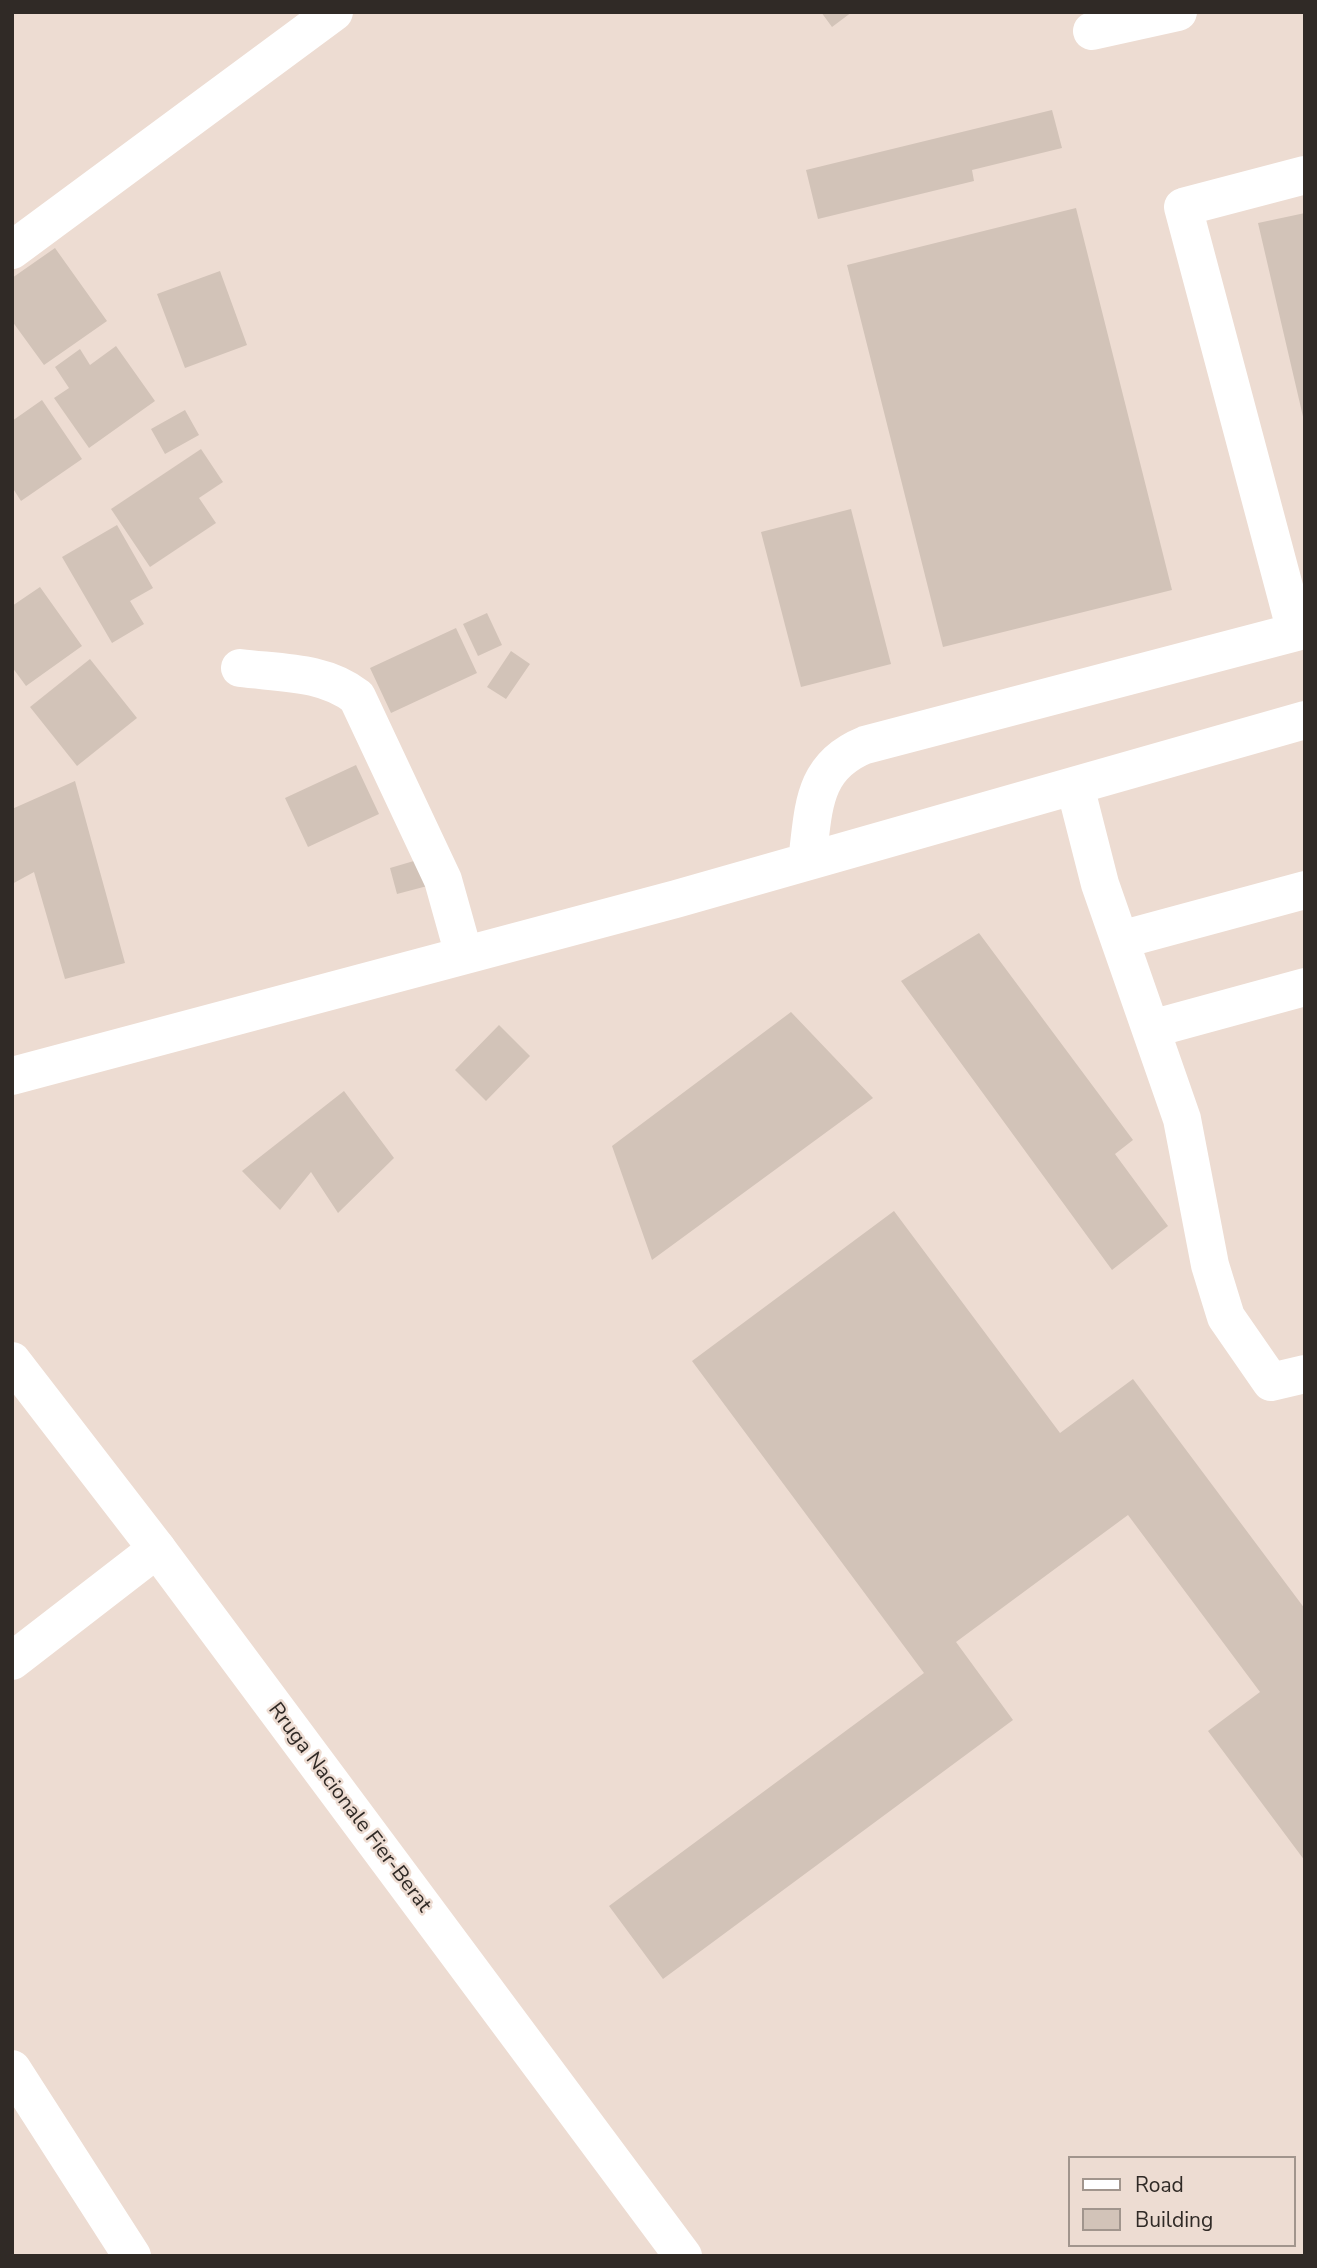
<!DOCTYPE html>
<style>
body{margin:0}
#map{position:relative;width:1317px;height:2268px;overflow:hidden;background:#eddcd2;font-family:"Nunito Sans",sans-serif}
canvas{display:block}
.frame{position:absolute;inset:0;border:14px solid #302a26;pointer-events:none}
.legend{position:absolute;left:1068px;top:2156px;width:228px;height:91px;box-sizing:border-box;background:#eddcd2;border:2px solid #a1958d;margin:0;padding:9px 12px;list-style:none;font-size:21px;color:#302a26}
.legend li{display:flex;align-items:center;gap:14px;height:35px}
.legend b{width:35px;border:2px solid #a1958d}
</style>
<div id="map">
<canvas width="1317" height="2268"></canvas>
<div class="frame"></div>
<ul class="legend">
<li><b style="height:9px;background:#fff"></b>Road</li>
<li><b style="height:19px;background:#d2c3b8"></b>Building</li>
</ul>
</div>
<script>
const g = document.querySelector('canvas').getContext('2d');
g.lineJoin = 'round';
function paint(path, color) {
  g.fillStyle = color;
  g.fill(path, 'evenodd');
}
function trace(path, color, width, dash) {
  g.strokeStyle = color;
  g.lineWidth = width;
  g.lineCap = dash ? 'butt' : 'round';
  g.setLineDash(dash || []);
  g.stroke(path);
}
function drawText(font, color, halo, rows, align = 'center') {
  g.font = font + ' "Nunito Sans",sans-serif';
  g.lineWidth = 5;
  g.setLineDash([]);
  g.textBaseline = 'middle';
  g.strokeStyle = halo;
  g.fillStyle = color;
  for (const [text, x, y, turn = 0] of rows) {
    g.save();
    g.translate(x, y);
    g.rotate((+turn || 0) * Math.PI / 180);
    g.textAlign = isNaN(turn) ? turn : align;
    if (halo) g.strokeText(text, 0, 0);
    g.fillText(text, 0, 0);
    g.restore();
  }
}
const building = new Path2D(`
 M 821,12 L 852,12 L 832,27 Z
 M 1052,110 L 1062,148 L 972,170 L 974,181 L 818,219 L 806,170 Z
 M 1076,208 L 1172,590 L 943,647 L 847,265 Z
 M 1305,213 L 1305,421 L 1304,421 L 1258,223 Z
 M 55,248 L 107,321 L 44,365 L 12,321 L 12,278 Z
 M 220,271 L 247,345 L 185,368 L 157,294 Z
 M 116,346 L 155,401 L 89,448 L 54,398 L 69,388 L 55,367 L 80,349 L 90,365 Z
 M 42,400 L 82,459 L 21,501 L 12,487 L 12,421 Z
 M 185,410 L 199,435 L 165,454 L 151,429 Z
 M 201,449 L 223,482 L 199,498 L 216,523 L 150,567 L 111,509 Z
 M 851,509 L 891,664 L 801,687 L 761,532 Z
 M 117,525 L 153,588 L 130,601 L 144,624 L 112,643 L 62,557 Z
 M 40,587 L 82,646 L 26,686 L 12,667 L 12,606 Z
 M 487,613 L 502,645 L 478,656 L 463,624 Z
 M 456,628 L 477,673 L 391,713 L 370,668 Z
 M 511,651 L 530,664 L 506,699 L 487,687 Z
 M 90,659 L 137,718 L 77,766 L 30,707 Z
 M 356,765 L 379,814 L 308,847 L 285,798 Z
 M 75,781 L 125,963 L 65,979 L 34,872 L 12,884 L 12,809 Z
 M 424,858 L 431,885 L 397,894 L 390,868 Z
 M 979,933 L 1133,1140 L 1115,1154 L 1168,1226 L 1112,1270 L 901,981 Z
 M 791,1012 L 873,1098 L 652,1260 L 612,1146 Z
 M 499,1025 L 530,1056 L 486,1101 L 455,1070 Z
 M 344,1091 L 394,1158 L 338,1213 L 311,1172 L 280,1210 L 242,1171 Z
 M 894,1211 L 1060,1433 L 1133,1379 L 1305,1609 L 1305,1861 L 1208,1731 L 1260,1692 L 1128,1515 L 956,1642 L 1013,1720 L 663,1979 L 609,1906 L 924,1673 L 692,1361 Z`);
const minor = new Path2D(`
 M 1092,31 L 1178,12
 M 12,250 L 334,12
 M 240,668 C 280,673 324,671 357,697 L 443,880 L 464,955
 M 1075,786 L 1100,884 L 1182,1119 L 1210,1265 L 1226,1317 L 1271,1382 L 1305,1374
 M 807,861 C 814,810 811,767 865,745 L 1296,632 L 1183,207 L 1305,175
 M 1120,940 L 1305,890
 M 1151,1029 L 1305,987
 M 12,1076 L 676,899 L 1305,720
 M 12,1661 L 157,1549
 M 12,2069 L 132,2256`);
const major = new Path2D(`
 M 12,1361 L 157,1549 L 683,2256`);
const streetNames = [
 ["Rruga Nacionale Fier-Berat",349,1808,53]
];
paint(building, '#d2c3b8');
trace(minor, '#fff', 38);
trace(major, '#fff', 38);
drawText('21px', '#302a26', '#eddcd2', streetNames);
</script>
